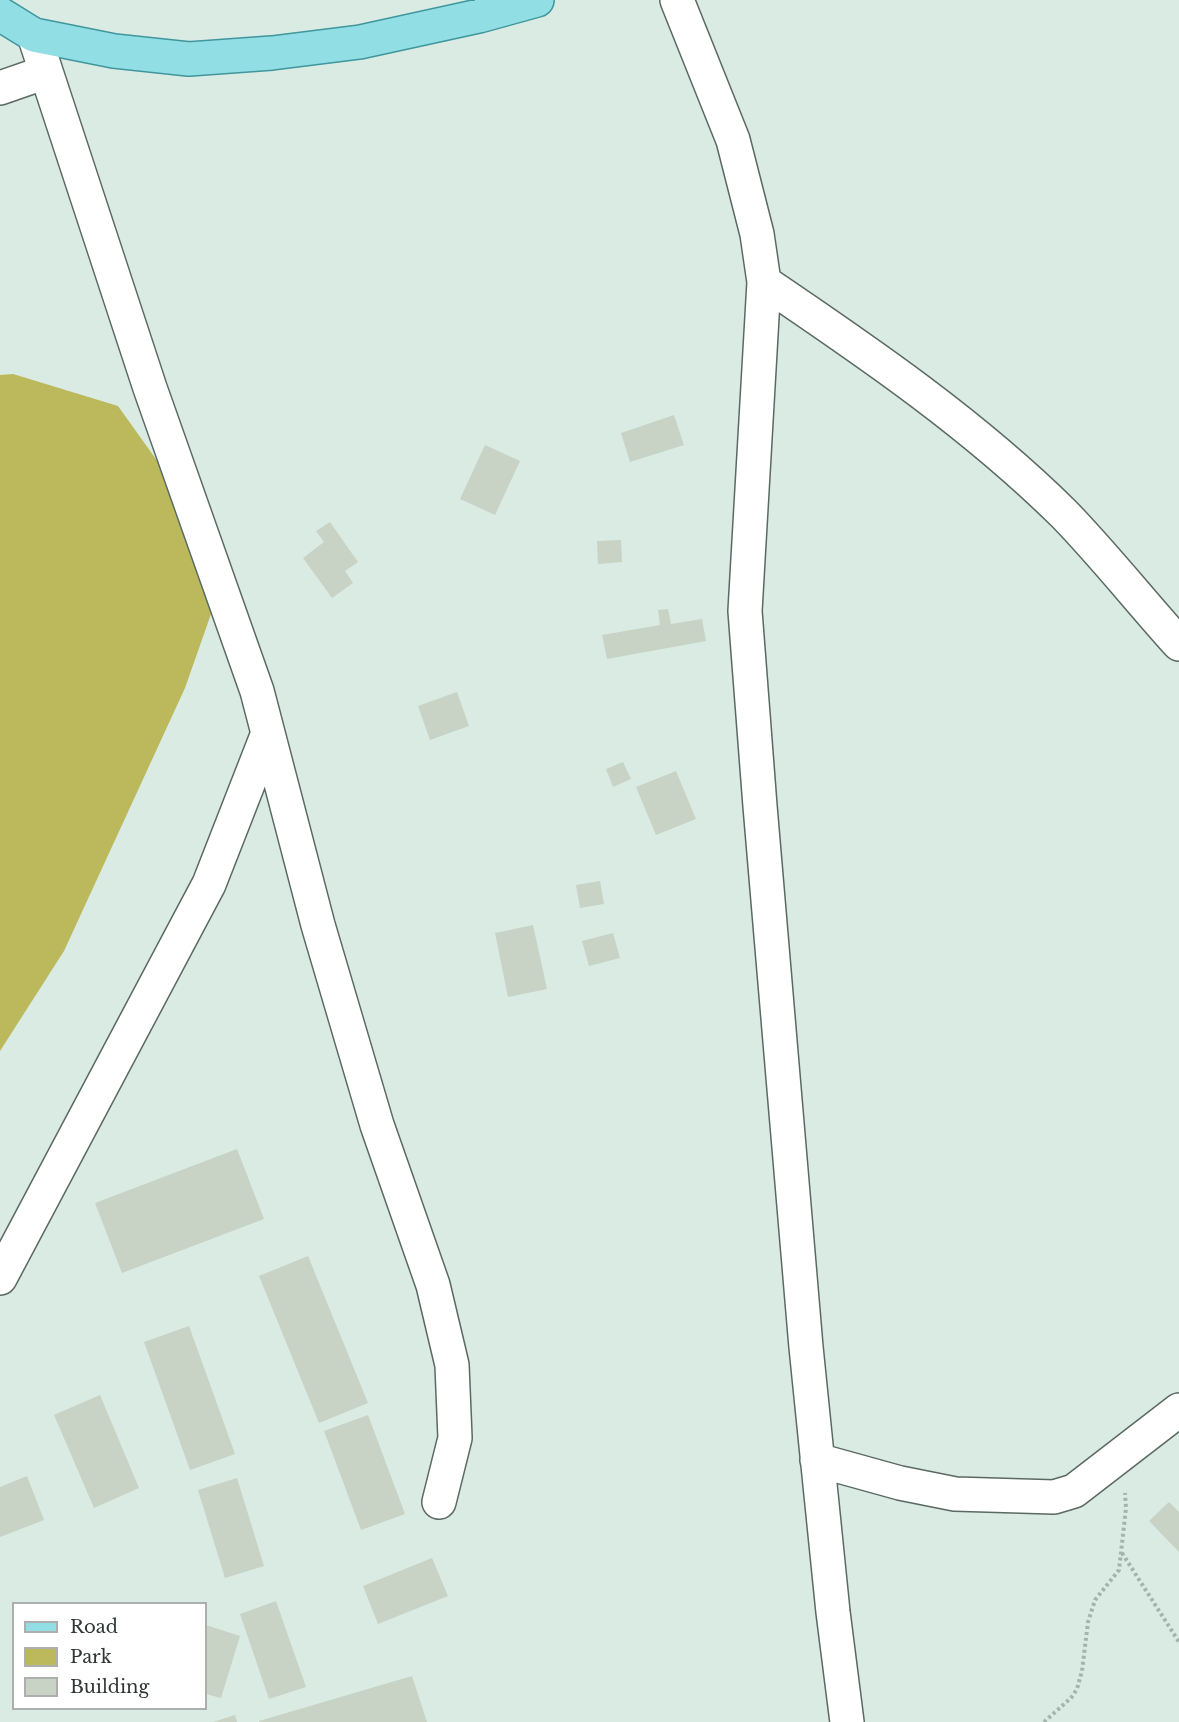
<!DOCTYPE html>
<style>
body{margin:0}
#map{position:relative;width:1179px;height:1722px;overflow:hidden;background:#daebe4;font-family:"Libre Baskerville",serif}
canvas{display:block}
.legend{position:absolute;left:12px;top:1602px;width:195px;height:108px;box-sizing:border-box;background:#fff;border:2px solid #acafae;margin:0;padding:8px 10px;list-style:none;font-size:18px;color:#2f3634}
.legend li{display:flex;align-items:center;gap:12px;height:30px}
.legend b{width:30px;border:2px solid #acafae}
</style>
<div id="map">
<canvas width="1179" height="1722"></canvas>
<ul class="legend">
<li><b style="height:8px;background:#91dfe5"></b>Road</li>
<li><b style="height:16px;background:#bbb95b"></b>Park</li>
<li><b style="height:16px;background:#c8d2c5"></b>Building</li>
</ul>
</div>
<script>
const g = document.querySelector('canvas').getContext('2d');
g.lineJoin = 'round';
function paint(path, color) {
  g.fillStyle = color;
  g.fill(path, 'evenodd');
}
function trace(path, color, width, dash) {
  g.strokeStyle = color;
  g.lineWidth = width;
  g.lineCap = dash ? 'butt' : 'round';
  g.setLineDash(dash || []);
  g.stroke(path);
}
const green = new Path2D(`
 M 13,374 L 118,406 L 178,490 L 211,614 L 185,688 L 64,951 L 0,1051 L 0,375 Z`);
const building = new Path2D(`
 M 674,415 L 684,445 L 630,462 L 621,433 Z
 M 485,445 L 520,461 L 495,515 L 460,499 Z
 M 330,522 L 358,562 L 345,571 L 353,583 L 332,598 L 303,558 L 324,542 L 316,531 Z
 M 621,540 L 622,562 L 598,564 L 597,541 Z
 M 668,609 L 671,624 L 702,619 L 706,641 L 607,659 L 602,635 L 660,625 L 658,610 Z
 M 457,692 L 469,726 L 430,740 L 418,706 Z
 M 623,762 L 631,779 L 613,787 L 606,769 Z
 M 676,771 L 696,819 L 656,835 L 636,787 Z
 M 600,881 L 604,904 L 580,908 L 576,885 Z
 M 533,925 L 547,989 L 508,997 L 495,933 Z
 M 613,933 L 620,958 L 589,966 L 582,941 Z
 M 237,1149 L 264,1219 L 122,1273 L 95,1203 Z
 M 308,1256 L 368,1403 L 319,1423 L 259,1276 Z
 M 189,1326 L 235,1454 L 190,1470 L 144,1342 Z
 M 100,1395 L 139,1488 L 94,1508 L 54,1415 Z
 M 368,1415 L 405,1514 L 361,1530 L 324,1431 Z
 M 27,1476 L 44,1520 L 0,1537 L 0,1487 Z
 M 237,1478 L 264,1566 L 225,1578 L 198,1490 Z
 M 1169,1502 L 1179,1512 L 1179,1552 L 1149,1521 Z
 M 432,1558 L 448,1596 L 378,1624 L 363,1586 Z
 M 276,1601 L 306,1687 L 269,1699 L 240,1614 Z
 M 206,1625 L 240,1636 L 221,1698 L 206,1694 Z
 M 412,1676 L 427,1722 L 259,1722 L 259,1721 Z
 M 235,1715 L 237,1722 L 213,1722 Z`);
const path = new Path2D(`
 M 1122,1553 L 1179,1642
 M 1044,1722 L 1071,1698 L 1077,1689 L 1082,1671 L 1088,1622 L 1095,1600 L 1119,1570 L 1126,1508 L 1125,1493`);
const minor = new Path2D(`
 M 677,0 L 733,140 L 757,234 L 764,282 L 745,611 L 760,806 L 806,1347 L 833,1612 L 847,1722
 M 34,35 L 150,388 L 257,691 L 318,925 L 377,1125 L 433,1285 L 452,1365 L 455,1438 L 439,1502
 M 0,88 L 46,72
 M 764,282 C 869,353 974,425 1064,514 C 1103,554 1141,602 1179,644
 M 0,1278 L 209,884 L 268,733
 M 817,1460 L 900,1483 L 955,1494 L 1054,1497 L 1074,1491 L 1179,1410`);
const major = new Path2D(`
 M 0,14 L 34,35 L 114,51 L 189,59 L 272,53 L 360,42 L 479,16 L 537,0`);
paint(green, '#bbb95b');
paint(building, '#c8d2c5');
trace(minor, '#5a6963', 36);
trace(major, '#3f969c', 36);
trace(path, '#a5b3ad', 4, [3, 3]);
trace(minor, '#fff', 33);
trace(major, '#91dfe5', 33);
</script>
